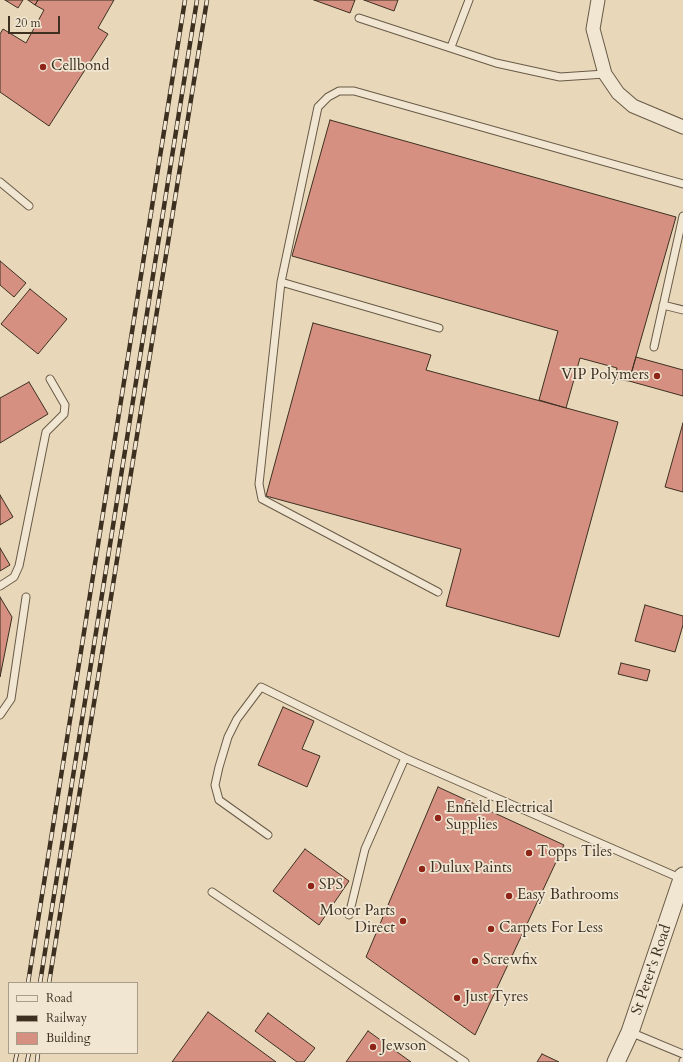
<!DOCTYPE html>
<style>
body{margin:0}
#map{position:relative;width:683px;height:1062px;overflow:hidden;background:#e8d8b9;font-family:Cardo,serif}
canvas{display:block}
.legend{position:absolute;left:8px;top:982px;width:130px;height:72px;box-sizing:border-box;background:#f0e6d2;border:1px solid #a89d8b;margin:0;padding:5px 7px;list-style:none;font-size:12px;color:#3d3021}
.legend li{display:flex;align-items:center;gap:8px;height:20px}
.legend b{width:20px;border:1px solid #a89d8b}
.scale{position:absolute;left:8px;top:16px;width:52px;height:18px;box-sizing:border-box;border:2px solid #3d3021;border-top:0;padding-left:5px;font-size:12px;line-height:14px;white-space:nowrap;color:#3d3021;-webkit-text-stroke:3px #f0e6d2;paint-order:stroke}
</style>
<div id="map">
<canvas width="683" height="1062"></canvas>
<ul class="legend">
<li><b style="height:5px;background:#f0e6d2"></b>Road</li>
<li><b style="height:5px;background:#3d3021"></b>Railway</li>
<li><b style="height:11px;background:#d59081"></b>Building</li>
</ul>
<div class="scale">20 m</div>
</div>
<script>
const ctx = document.querySelector('canvas').getContext('2d');
ctx.lineJoin = 'round';
function fill(path, color) {
  ctx.fillStyle = color;
  ctx.fill(path, 'evenodd');
}
function shape(rows) {
  const path = new Path2D();
  for (const r of rows) {
    path.moveTo(r[0], r[1]);
    for (let i = 2; i < r.length; i += 2) path.lineTo(r[i], r[i + 1]);
  }
  return path;
}
function stroke(path, color, width, dash) {
  ctx.strokeStyle = color;
  ctx.lineWidth = width;
  ctx.lineCap = dash ? 'butt' : 'round';
  ctx.setLineDash(dash || []);
  ctx.stroke(path);
}
function drawText(font, color, halo, rows, align = 'center') {
  ctx.font = font + ' Cardo,serif';
  ctx.lineWidth = 3.5;
  ctx.setLineDash([]);
  ctx.textBaseline = 'middle';
  ctx.strokeStyle = halo;
  ctx.fillStyle = color;
  for (const [text, x, y, turn = 0] of rows) {
    ctx.save();
    ctx.translate(x, y);
    ctx.rotate((+turn || 0) * Math.PI / 180);
    ctx.textAlign = isNaN(turn) ? turn : align;
    if (halo) ctx.strokeText(text, 0, 0);
    ctx.fillText(text, 0, 0);
    ctx.restore();
  }
}
const building = shape([
 [5,0,23,0,18,8,5,0],
 [28,0,38,0,35,5,28,0],
 [38,0,114,0,98,28,108,34,49,126,0,92,0,34,3,29,26,43,44,10,35,5,38,0],
 [314,0,355,0,350,13,314,0],
 [364,0,398,0,394,11,364,0],
 [330,120,676,217,629,381,614,379,617,368,580,358,566,408,539,400,558,331,292,256,330,120],
 [0,261,26,283,14,297,0,285,0,261],
 [30,289,67,319,38,354,1,324,30,289],
 [313,323,431,355,426,370,618,422,559,637,446,606,461,549,266,496,313,323],
 [636,357,683,370,683,396,629,381,636,357],
 [29,382,48,414,0,443,0,398,29,382],
 [683,423,683,492,665,487,683,423],
 [0,495,13,517,0,525,0,495],
 [0,548,10,565,0,571,0,548],
 [0,597,12,617,0,677,0,597],
 [645,605,683,616,683,625,675,652,635,641,645,605],
 [621,663,650,670,647,681,618,674,621,663],
 [283,707,314,721,302,749,320,756,307,787,258,765,283,707],
 [438,787,564,845,475,1035,366,957,438,787],
 [305,849,349,881,319,925,273,891,305,849],
 [208,1012,276,1062,172,1062,208,1012],
 [268,1013,315,1048,304,1062,297,1062,255,1031,268,1013],
 [368,1031,411,1062,346,1062,368,1031],
 [542,1054,559,1062,537,1062,542,1054]
]);
fill(building, '#d59081');
stroke(building, '#3d3021', 1);
const service = shape([
 [359,18,496,63,560,77,605,74],
 [451,47,469,0],
 [0,182,29,206],
 [281,282,259,484,262,499,438,592],
 [663,305,683,310],
 [439,328,281,282,318,107,328,97,339,91,354,91,683,184],
 [654,347,683,216],
 [0,586,14,577,19,566,46,432,64,414,65,405,50,379],
 [0,715,11,699,26,597],
 [268,835,219,800,215,785,219,767,228,737,237,719,261,687,405,758,682,879],
 [212,892,465,1062],
 [349,915,365,849,405,758],
 [630,1032,683,1054],
 [683,1062,683,1061]
]);
const minor = shape([
 [598,0,593,29,605,74,618,93,633,106,683,127]
]);
const tertiary = shape([
 [616,1062,630,1032,683,876]
]);
stroke(service, '#685a47', 9);
stroke(minor, '#685a47', 15);
stroke(tertiary, '#685a47', 19);
stroke(service, '#f0e6d2', 7);
stroke(minor, '#f0e6d2', 13);
stroke(tertiary, '#f0e6d2', 17);
const rail = shape([
 [28,983,185,0],
 [40,983,197,0],
 [49,983,207,0],
 [15,1062,17,1053],
 [27,1062,29,1053],
 [37,1062,38,1053]
]);
stroke(rail, '#3d3021', 4.5);
stroke(rail, '#f0e6d2', 3, [9]);
for (const [x, y, r, color] of [
 [43,67,4,"#8f2418"],
 [657,376,4,"#8f2418"],
 [438,818,4,"#8f2418"],
 [529,853,4,"#8f2418"],
 [422,869,4,"#8f2418"],
 [311,886,4,"#8f2418"],
 [509,896,4,"#8f2418"],
 [403,921,4,"#8f2418"],
 [491,929,4,"#8f2418"],
 [475,961,4,"#8f2418"],
 [457,998,4,"#8f2418"],
 [373,1047,4,"#8f2418"]
]) {
  const dot = new Path2D();
  dot.arc(x, y, r, 0, 2 * Math.PI);
  ctx.fillStyle = color;
  ctx.fill(dot);
  stroke(dot, '#f0e6d2', 1.5);
}
drawText('15px', '#3d3021', '#f0e6d2', [
 ["Cellbond",51,67],
 ["VIP Polymers",649,376,"right"],
 ["Enfield Electrical",446,809],
 ["Supplies",446,826],
 ["Topps Tiles",537,853],
 ["Dulux Paints",430,869],
 ["SPS",319,886],
 ["Easy Bathrooms",517,896],
 ["Motor Parts",395,912,"right"],
 ["Direct",395,929,"right"],
 ["Carpets For Less",499,929],
 ["Screwfix",483,961],
 ["Just Tyres",465,998],
 ["Jewson",381,1047]
], 'left');
drawText('15px', '#3d3021', '#f0e6d2', [
 ["St Peter's Road",652,970,-71]
]);
</script>
